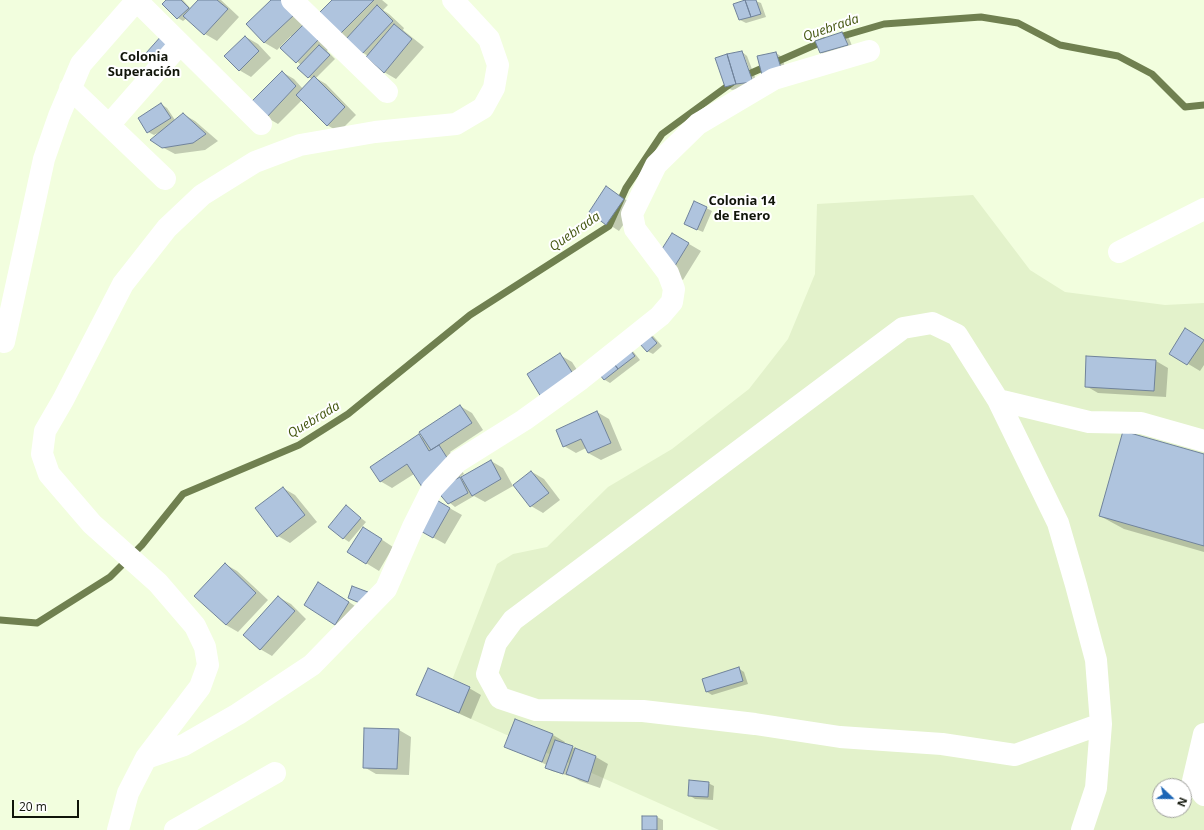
<!DOCTYPE html>
<meta charset="utf-8">
<style>
body{margin:0}
#map{position:relative;width:1204px;height:830px;overflow:hidden;background:#f2fede;font-family:"Open Sans",sans-serif}
canvas{display:block}
.north{position:absolute;left:1152px;top:778px;width:40px;height:40px;box-sizing:border-box;background:#fff;border:1px solid #a0a19d;border-radius:50%;rotate:112deg;font-size:11px;font-weight:700;line-height:16px;text-align:center;color:#11150a}
.north::after{content:'';display:block;margin:auto;width:14px;height:18px;background:#1c65b5;clip-path:polygon(50% 0,100% 100%,50% 72%,0 100%)}
.scale{position:absolute;left:12px;top:800px;width:67px;height:18px;box-sizing:border-box;border:2px solid #11150a;border-top:0;padding-left:5px;font-size:12px;line-height:14px;white-space:nowrap;color:#11150a;-webkit-text-stroke:3px #fff;paint-order:stroke}
</style>
<div id="map">
<canvas width="1204" height="830"></canvas>
<div class="north">N</div>
<div class="scale">20 m</div>
</div>
<script>
const ctx = document.querySelector('canvas').getContext('2d');
ctx.lineJoin = 'round';
function fill(path, color) {
  ctx.fillStyle = color;
  ctx.fill(path, 'evenodd');
}
function shape(rows) {
  const path = new Path2D();
  for (const r of rows) {
    path.moveTo(r[0], r[1]);
    for (let i = 2; i < r.length; i += 2) path.lineTo(r[i], r[i + 1]);
  }
  return path;
}
function stroke(path, color, width, dash) {
  ctx.strokeStyle = color;
  ctx.lineWidth = width;
  ctx.lineCap = dash ? 'butt' : 'round';
  ctx.setLineDash(dash || []);
  ctx.stroke(path);
}
function drawText(font, color, halo, rows, align = 'center') {
  ctx.font = font + ' "Open Sans",sans-serif';
  ctx.lineWidth = 4;
  ctx.setLineDash([]);
  ctx.textBaseline = 'middle';
  ctx.strokeStyle = halo;
  ctx.fillStyle = color;
  for (const [text, x, y, turn = 0] of rows) {
    ctx.save();
    ctx.translate(x, y);
    ctx.rotate((+turn || 0) * Math.PI / 180);
    ctx.textAlign = isNaN(turn) ? turn : align;
    if (halo) ctx.strokeText(text, 0, 0);
    ctx.fillText(text, 0, 0);
    ctx.restore();
  }
}
fill(shape([
 [973,195,1030,270,1065,292,1165,305,1204,303,1204,830,719,830,442,706,497,564,513,554,547,547,608,487,672,449,749,389,788,339,815,274,817,204],
 [1160,786,1184,786,1184,810,1160,810]
]), '#e3f2cb');
fill(shape([
 [167,0,183,0,191,9,199,0,221,0,239,17,217,41,205,34,187,18,183,21,178,18],
 [272,0,283,0,331,46,327,51,335,59,316,78,326,84,356,115,339,132,327,125,302,100,278,124,266,117,282,72,294,79,303,89,312,79,308,77,301,65,282,48,292,38,291,36,277,50,265,43,247,24],
 [333,0,382,0,388,5,383,10,389,14,404,28,403,30,424,47,396,79,384,72,368,56,338,36],
 [753,0,761,3,766,17,746,23,740,20],
 [842,33,848,36,853,48,827,56,821,53],
 [246,37,258,44,271,58,251,77,239,70],
 [742,52,747,56,758,85,755,85,744,55,742,55,753,86,732,90,726,87],
 [776,53,782,57,787,74,769,78],
 [161,104,167,108,175,120,183,114,195,121,218,141,205,150,175,154,162,147,158,133,154,135,148,132],
 [607,188,636,206,619,231,590,212],
 [695,202,712,211,703,232,691,227],
 [672,234,701,251,683,280,671,273],
 [648,330,662,346,653,354,647,351],
 [1198,336,1204,340,1204,365,1200,371,1170,353],
 [628,345,640,360,610,383,605,380,593,365],
 [560,355,572,362,586,384,554,404],
 [1156,361,1168,368,1166,397,1098,393,1086,386],
 [460,406,472,413,483,430,450,452,464,474,458,478,465,482,491,461,503,468,513,486,485,502,474,496,455,507,414,474,392,488,380,481,419,436,425,439],
 [597,412,609,419,622,450,601,460,588,453,586,448,576,453,564,446],
 [1204,455,1204,552,1124,529,1100,516],
 [532,472,544,479,560,500,543,513,531,506,515,485,513,486],
 [283,488,295,495,317,522,290,543,278,536],
 [435,500,462,515,445,544,418,529],
 [347,507,366,522,349,542,343,538],
 [375,535,393,547,379,571,348,552],
 [225,564,237,571,268,600,238,632,226,625],
 [331,590,361,610,348,631,335,624],
 [278,597,291,604,306,619,272,656,260,649],
 [738,668,744,672,748,684,712,695,707,692],
 [469,688,481,695,471,719,418,695],
 [516,720,553,735,565,742,564,744,596,757,608,764,600,788,580,781,570,775,569,776,552,771,546,767,547,765,506,746],
 [399,730,411,737,409,775,376,774,364,767],
 [708,783,714,786,713,800,695,799,689,795],
 [657,817,663,820,663,830,643,830]
]), '#0003');
stroke(shape([
 [836,38,884,24,981,17,1018,23,1060,45,1118,56,1152,74,1185,107,1204,105],
 [742,77,824,41],
 [0,620,37,623,110,577,142,545,183,494,299,445,348,414,470,315,609,226,626,188,662,134,733,82]
]), '#708050', 7);
const building = shape([
 [166,0,181,0,189,8,177,19,162,4,166,0],
 [198,0,217,0,228,9,204,35,183,16,198,0],
 [271,0,281,0,295,14,264,43,246,24,271,0],
 [332,0,374,0,337,37,316,16,332,0],
 [745,0,756,0,761,14,751,17,745,0],
 [745,0,751,17,739,20,733,4,745,0],
 [377,5,393,21,362,54,346,39,377,5],
 [304,24,319,39,296,63,280,48,304,24],
 [394,24,412,39,384,73,366,57,394,24],
 [842,32,848,45,820,53,815,41,842,32],
 [163,34,175,44,158,63,146,53,163,34],
 [245,36,259,51,239,71,224,56,245,36],
 [319,45,330,55,308,78,297,68,319,45],
 [742,51,753,82,736,84,727,54,742,51],
 [776,52,782,71,762,75,757,56,776,52],
 [727,54,736,84,725,87,715,58,727,54],
 [282,71,296,86,266,118,250,103,282,71],
 [314,76,345,107,327,126,296,95,314,76],
 [161,103,171,118,147,133,138,118,161,103],
 [183,113,206,134,193,143,162,148,150,140,183,113],
 [606,186,624,199,606,225,589,212,606,186],
 [694,201,707,207,697,230,684,224,694,201],
 [672,233,689,243,670,274,653,263,672,233],
 [642,326,657,343,647,352,632,335,642,326],
 [1185,328,1204,340,1187,365,1169,354,1185,328],
 [622,340,635,356,618,369,606,353,622,340],
 [560,353,575,377,541,397,527,374,560,353],
 [606,353,618,369,604,380,592,365,606,353],
 [1086,356,1156,360,1154,391,1085,387,1086,356],
 [460,405,472,423,431,450,419,432,460,405],
 [597,411,611,443,588,453,581,439,563,447,556,430,597,411],
 [1123,431,1204,454,1204,546,1099,516,1123,431],
 [419,434,429,451,439,445,453,467,422,487,407,464,380,482,370,467,419,434],
 [491,460,501,479,472,496,461,477,491,460],
 [531,471,549,493,530,507,513,485,531,471],
 [460,477,468,493,448,504,436,490,460,477],
 [283,487,305,515,277,537,255,508,283,487],
 [435,499,450,508,433,538,417,529,435,499],
 [346,505,361,518,343,539,328,527,346,505],
 [363,527,382,539,366,564,347,552,363,527],
 [225,563,256,593,226,625,194,596,225,563],
 [318,582,349,602,335,625,304,605,318,582],
 [352,586,368,592,362,604,348,598,352,586],
 [278,596,295,611,260,650,243,635,278,596],
 [739,667,743,681,706,692,702,679,739,667],
 [428,668,470,687,459,713,416,695,428,668],
 [515,719,553,734,542,762,504,747,515,719],
 [364,728,399,729,397,769,363,768,364,728],
 [555,740,573,746,563,774,545,768,555,740],
 [575,748,596,756,588,782,566,774,575,748],
 [689,780,709,782,708,797,688,796,689,780],
 [642,816,657,816,657,830,642,830,642,816]
]);
fill(building, '#afc4de');
stroke(building, '#70839b', 1);
stroke(shape([
 [136,0,261,124],
 [292,0,387,92],
 [70,88,165,179],
 [109,125,180,44],
 [1119,252,1204,209],
 [4,342,44,159,59,116,81,64,137,0],
 [998,400,1089,422,1141,423,1204,441],
 [1204,734,1193,781,1204,795],
 [146,758,184,745,238,714,312,665,386,589,413,527,432,489,457,462,524,420,581,379,660,316,672,302,674,289,668,273,635,229,632,214,656,165,698,124,774,79,869,51],
 [118,830,128,793,146,758,200,687,208,665,205,647,195,626,158,583,92,524,49,474,42,454,45,431,63,400,123,284,167,228,202,195,255,162,300,145,375,132,456,124,483,108,494,88,498,65,489,39,453,0],
 [175,830,275,773],
 [1082,830,1096,788,1101,724,1096,660,1076,585,1058,523,998,400,957,335,932,323,903,328,513,620,496,643,487,674,500,698,536,710,643,711,755,724,840,737,942,744,1015,755,1101,724]
]), '#fff', 22);
drawText('italic 13px', '#43560e', '#fff', [
 ["Quebrada",831,28,-19],
 ["Quebrada",575,232,-35],
 ["Quebrada",314,420,-31]
]);
drawText('bold 13px', '#11150a', '#fff', [
 ["Colonia",144,57],
 ["Superación",144,72],
 ["Colonia 14",742,201],
 ["de Enero",742,216]
]);
</script>
